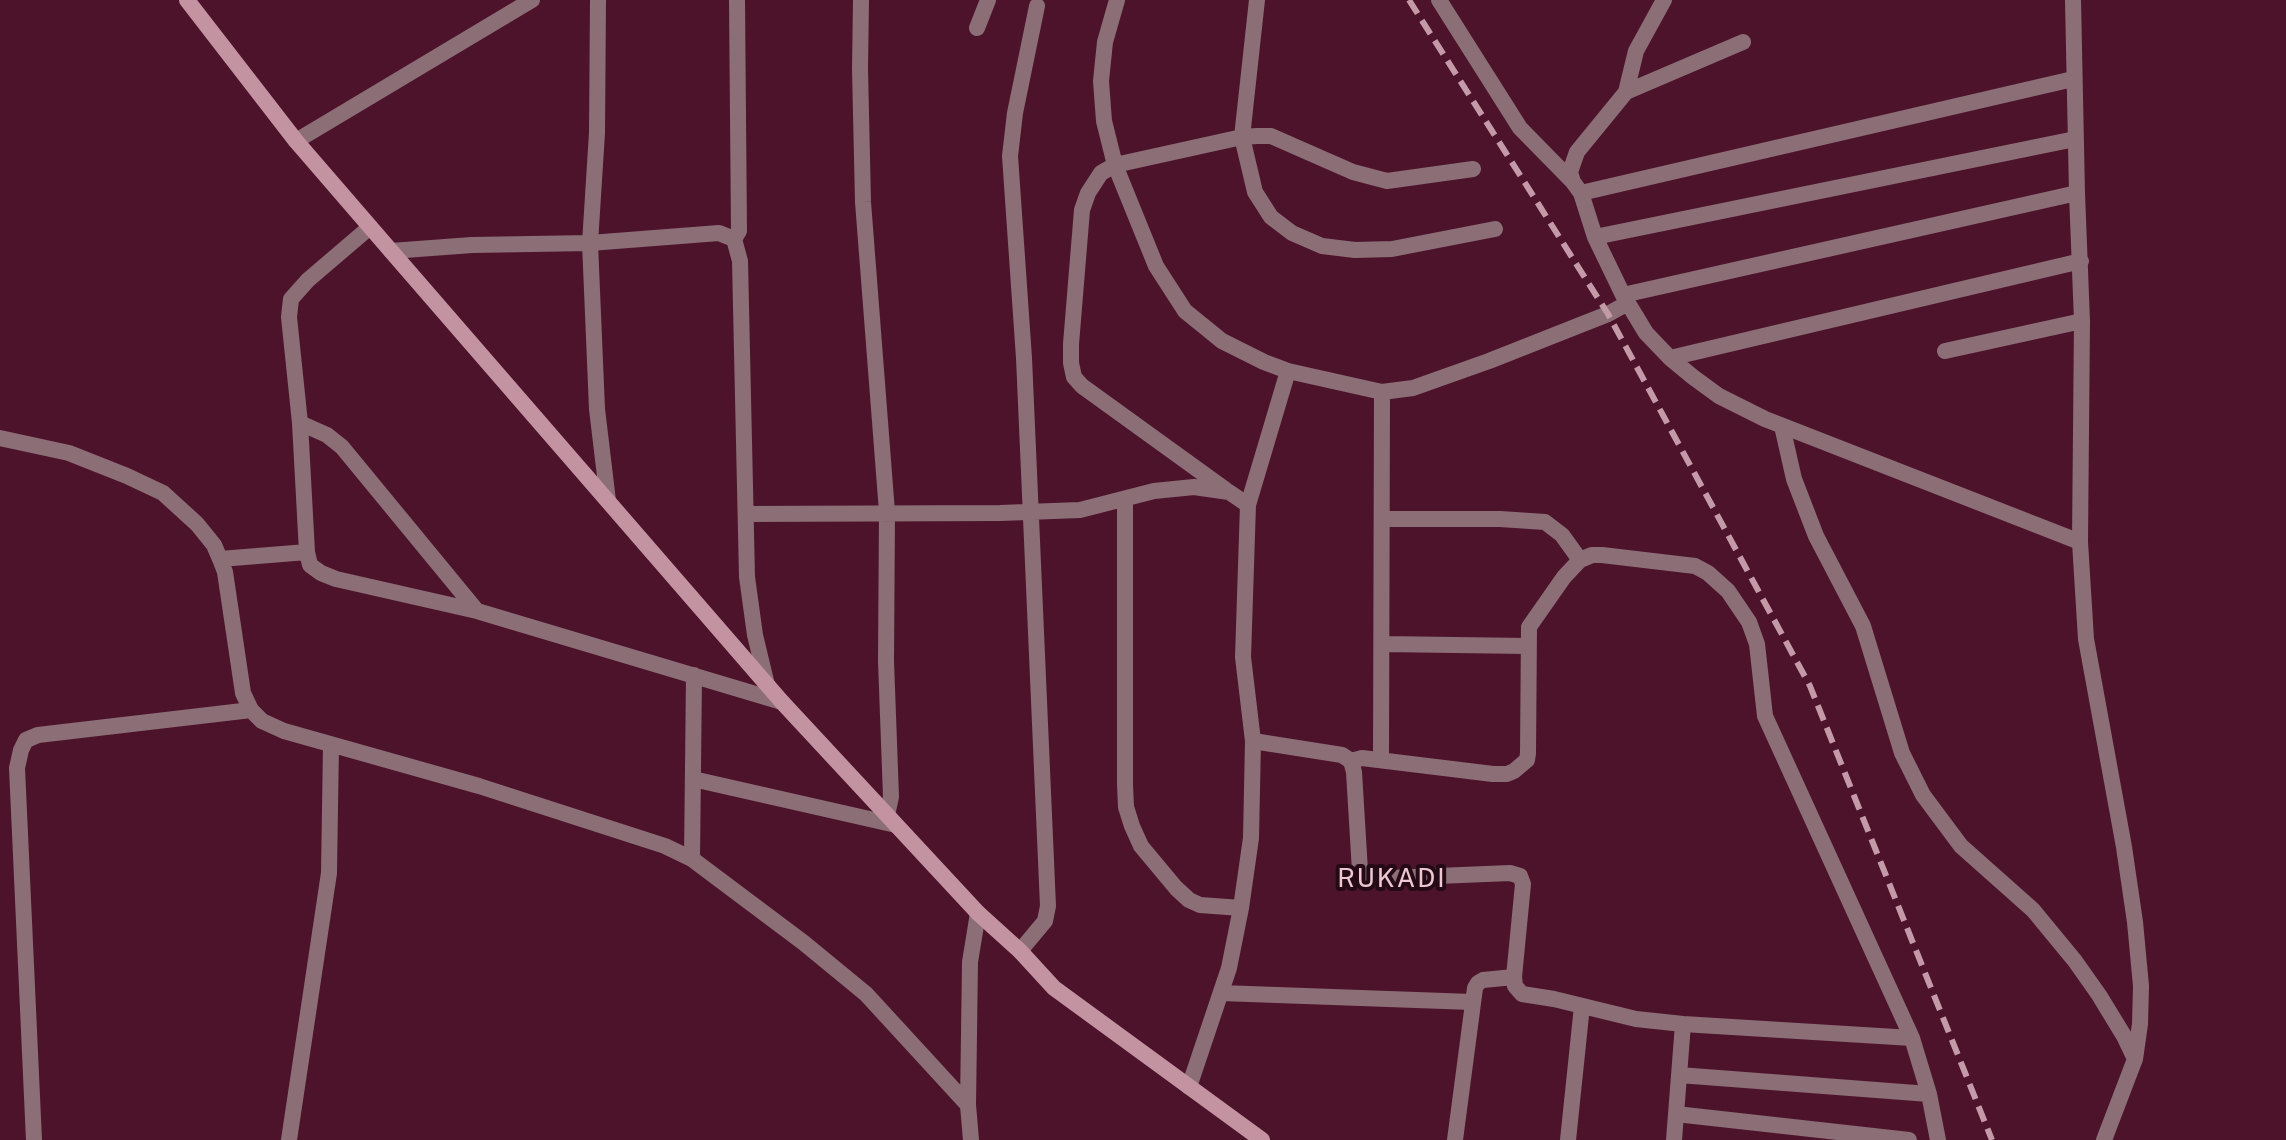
<!DOCTYPE html>
<style>
body{margin:0}
canvas{display:block;background:#4d132b}
</style>
<canvas width="2286" height="1140"></canvas>
<script>
const ctx = document.querySelector('canvas').getContext('2d');
ctx.lineJoin = 'round';
function shape(rows) {
  const path = new Path2D();
  for (const r of rows) {
    path.moveTo(r[0], r[1]);
    for (let i = 2; i < r.length; i += 2) path.lineTo(r[i], r[i + 1]);
  }
  return path;
}
function stroke(path, color, width, dash) {
  ctx.strokeStyle = color;
  ctx.lineWidth = width;
  ctx.lineCap = dash ? 'butt' : 'round';
  ctx.setLineDash(dash || []);
  ctx.stroke(path);
}
function drawText(font, color, halo, rows, align = 'center') {
  ctx.font = font + ' "Public Sans",sans-serif';
  ctx.lineWidth = 8;
  ctx.setLineDash([]);
  ctx.textBaseline = 'middle';
  ctx.strokeStyle = halo;
  ctx.fillStyle = color;
  for (const [text, x, y, turn = 0] of rows) {
    ctx.save();
    ctx.translate(x, y);
    ctx.rotate((+turn || 0) * Math.PI / 180);
    ctx.textAlign = isNaN(turn) ? turn : align;
    if (halo) ctx.strokeText(text, 0, 0);
    ctx.fillText(text, 0, 0);
    ctx.restore();
  }
}
stroke(shape([
 [598,0,597,133,590,243,597,409,608,501],
 [737,0,739,231,734,239,740,261,747,577,755,635,767,685],
 [861,0,860,69,863,202,887,512,886,661,891,797,887,815],
 [1117,0,1105,42,1101,81,1104,121,1115,165,1156,266,1185,311,1222,341,1264,362,1288,371,1382,392,1413,388,1489,361,1608,314,1628,303],
 [1257,0,1242,137,1255,192,1271,217,1292,233,1322,246,1355,250,1392,249,1495,229],
 [1439,0,1520,128,1573,182],
 [1664,0,1636,51,1626,92,1577,152,1570,172,1573,182,1581,193,1595,237,1623,295,1646,333,1670,358,1693,377,1719,396,1765,419,2080,542],
 [2073,0,2077,193,2082,321,2080,542,2086,639,2124,847,2135,922,2141,986,2140,1024,2135,1059,2104,1140],
 [977,28,988,0],
 [1626,92,1743,42],
 [296,141,532,0],
 [1581,193,2073,79],
 [370,227,308,280,291,299,289,317,300,423,307,552,310,565,321,573,336,579,477,611,782,702],
 [1595,237,2075,139],
 [391,251,472,245,590,243,719,233,734,239],
 [1623,295,2077,193],
 [1945,351,2082,321],
 [1670,358,2081,261],
 [300,423,327,435,342,447,477,611],
 [1782,426,1794,479,1816,536,1863,626,1902,753,1923,795,1961,846,2033,910,2075,961,2099,995,2124,1036,2135,1059],
 [0,438,69,453,127,476,163,493,197,524,214,545,220,559,225,572,243,693,251,710,262,721,284,731,479,786,665,846,692,859,804,943,866,994,968,1105],
 [1226,490,1082,386,1074,377,1071,363,1071,344,1082,210,1088,193,1101,173,1115,165,1242,137,1257,136,1271,136,1353,172,1387,181,1473,169],
 [1125,499,1125,785,1126,807,1132,826,1141,846,1176,888,1189,900,1200,905,1241,908],
 [1248,505,1288,371],
 [746,514,1000,513,1080,510,1154,491,1194,487,1229,492,1248,505,1243,657,1253,741,1251,838,1241,908,1229,968,1189,1087],
 [1382,519,1500,519,1545,522,1562,535,1580,560],
 [220,559,307,552],
 [1382,644,1527,646],
 [1253,741,1342,755,1351,761,1354,772,1360,871,1365,879,1510,873,1520,876,1523,884,1514,977,1515,986,1522,994,1554,999,1636,1019,1683,1024,1912,1038],
 [1381,760,1382,392],
 [1351,761,1362,758,1493,774,1507,774,1514,771,1527,760,1528,753,1529,627,1564,577,1580,560,1592,555,1602,555,1695,566,1708,573,1728,591,1749,622,1757,644,1765,716,1912,1038,1929,1094,1938,1140],
 [693,779,896,825],
 [692,859,694,675],
 [1020,951,1045,921,1048,906,1024,358,1010,156,1015,113,1037,6],
 [1221,993,1472,1002],
 [1679,1075,1929,1094],
 [1676,1114,1909,1140],
 [34,1140,17,768,21,750,26,740,38,735,251,710],
 [289,1140,329,873,331,744],
 [971,1140,968,1105,970,962,978,913],
 [1455,1140,1475,988,1478,983,1483,980,1514,977],
 [1568,1140,1582,1006],
 [1674,1140,1683,1024]
]), '#8c6e77', 16);
stroke(shape([
 [187,0,296,141,391,251,782,702,978,913,1020,951,1054,988,1262,1140]
]), '#c393a1', 16);
stroke(shape([
 [1409,0,1608,314,1810,686,1992,1140]
]), '#c59aa8', 6, [16, 8]);
ctx.letterSpacing = '2px';
drawText('26px', '#edc7d2', '#240a14', [
 ["RUKADI",1392,879]
]);
ctx.letterSpacing = '0px';
</script>
